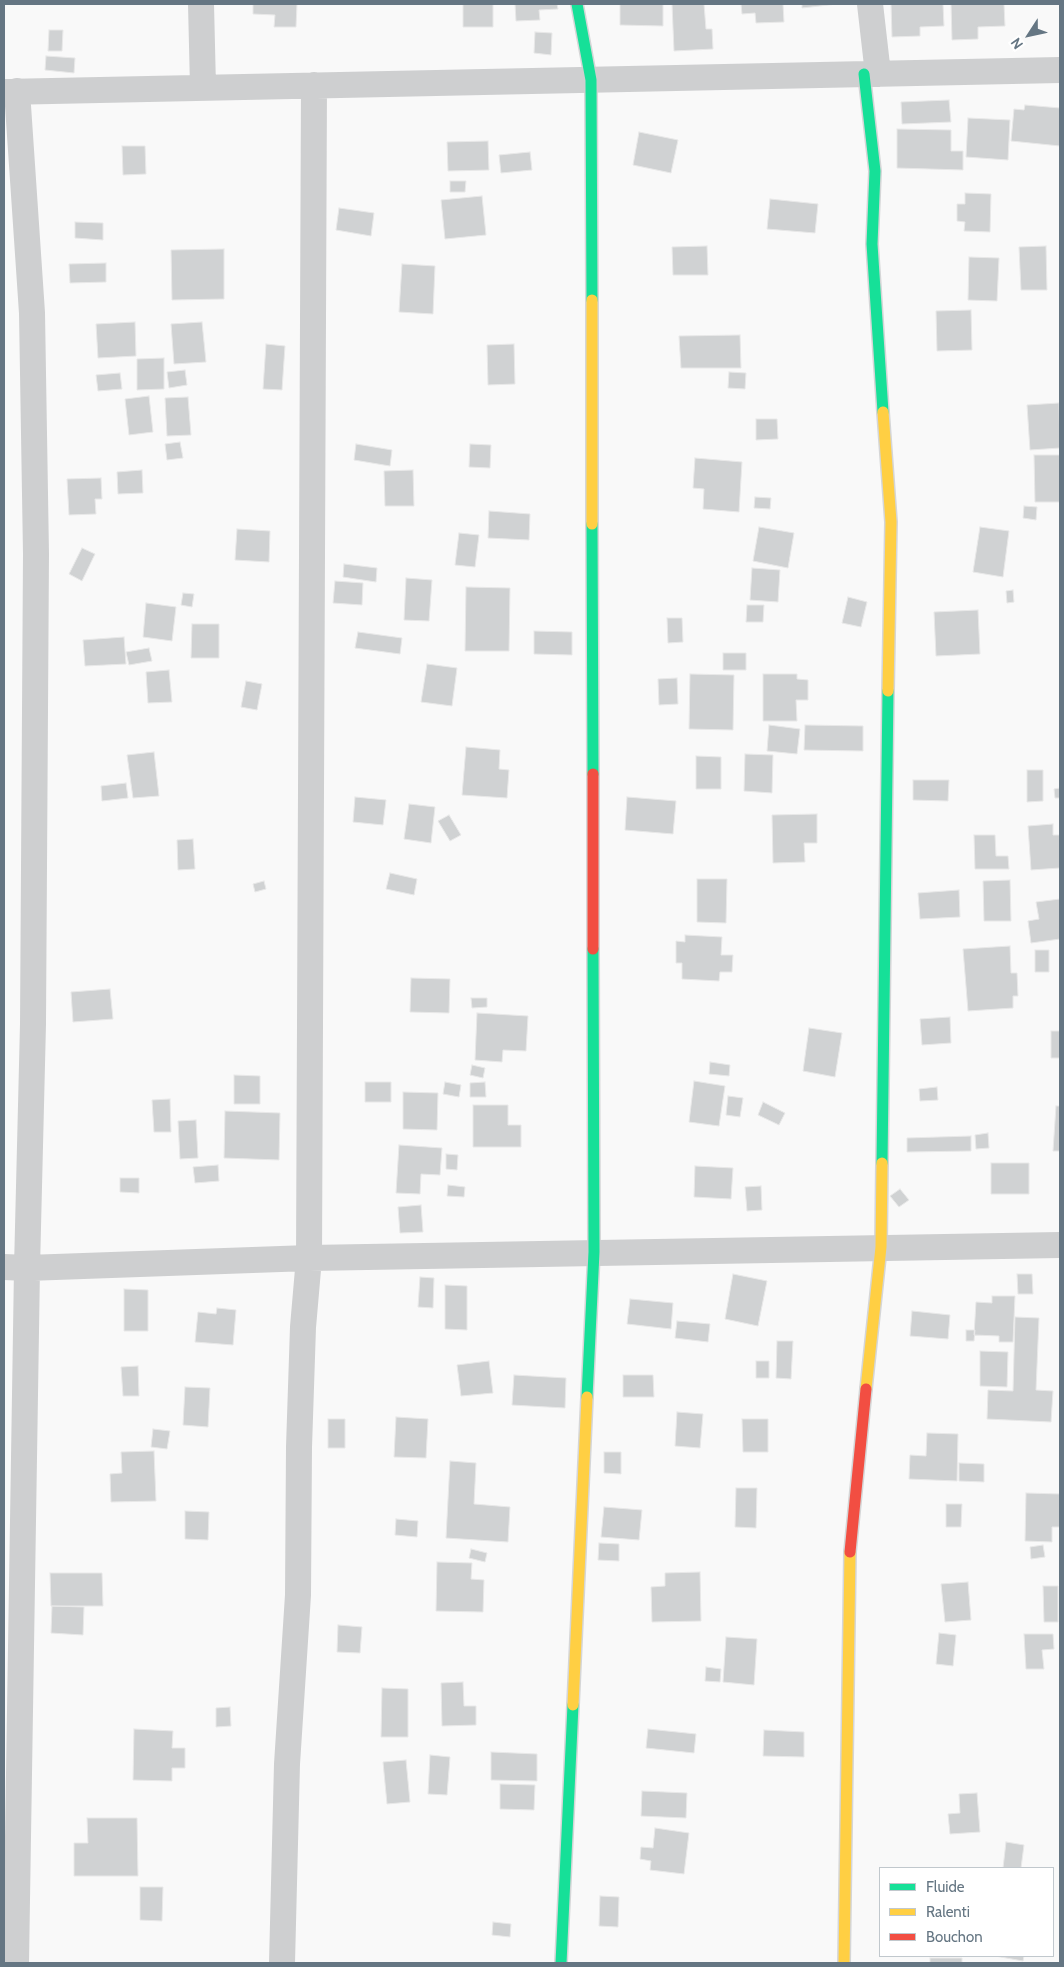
<!DOCTYPE html>
<style>
body{margin:0}
#map{position:relative;width:1064px;height:1967px;overflow:hidden;background:#f9f9f9;font-family:Cabin,sans-serif}
canvas{display:block}
.frame{position:absolute;inset:0;border:5px solid #657683;pointer-events:none}
.legend{position:absolute;left:879px;top:1867px;width:175px;height:90px;box-sizing:border-box;background:#fff;border:1px solid #c1c8cd;margin:0;padding:6px 9px;list-style:none;font-size:15px;color:#657683}
.legend li{display:flex;align-items:center;gap:10px;height:25px}
.legend b{width:25px;border:1px solid #c1c8cd}
.north{position:absolute;left:1004px;top:10px;width:50px;height:50px;-webkit-text-stroke:4px #fff;paint-order:stroke;rotate:235deg;font-size:14px;font-weight:700;line-height:20px;text-align:center;color:#657683}
.north::after{content:'';display:block;margin:auto;width:18px;height:22px;background:#657683;clip-path:polygon(50% 0,100% 100%,50% 72%,0 100%)}
</style>
<div id="map">
<canvas width="1064" height="1967"></canvas>
<div class="frame"></div>
<ul class="legend">
<li><b style="height:6px;background:#16e098"></b>Fluide</li>
<li><b style="height:6px;background:#ffcf43"></b>Ralenti</li>
<li><b style="height:6px;background:#f24e42"></b>Bouchon</li>
</ul>
<div class="north">N</div>
</div>
<script>
const ctx = document.querySelector('canvas').getContext('2d');
ctx.lineJoin = 'round';
function fill(path, color) {
  ctx.fillStyle = color;
  ctx.fill(path, 'evenodd');
}
function shape(rows) {
  const path = new Path2D();
  for (const r of rows) {
    path.moveTo(r[0], r[1]);
    for (let i = 2; i < r.length; i += 2) path.lineTo(r[i], r[i + 1]);
  }
  return path;
}
function stroke(path, color, width, dash) {
  ctx.strokeStyle = color;
  ctx.lineWidth = width;
  ctx.lineCap = dash ? 'butt' : 'round';
  ctx.setLineDash(dash || []);
  ctx.stroke(path);
}
const building = shape([
 [253,4,297,4,296,27,274,27,275,15,253,14,253,4],
 [463,4,493,4,493,27,463,27,463,4],
 [515,4,557,4,558,9,539,10,540,20,516,21,515,4],
 [620,4,663,4,663,26,620,25,620,4],
 [672,4,704,4,706,29,712,29,713,49,674,51,672,4],
 [741,4,783,4,784,22,756,23,755,13,742,14,741,4],
 [802,4,837,4,802,8,802,4],
 [891,4,943,4,944,26,920,27,920,36,892,37,891,4],
 [951,4,1004,4,1005,26,978,27,978,39,952,40,951,4],
 [49,30,63,30,62,51,48,51,49,30],
 [535,32,552,33,551,55,534,53,535,32],
 [46,56,75,58,74,73,45,70,46,56],
 [949,100,951,122,902,124,901,102,949,100],
 [1025,105,1060,108,1060,146,1011,141,1014,109,1024,110,1025,105],
 [968,118,1010,120,1008,160,966,157,968,118],
 [897,129,951,130,951,151,963,151,963,170,897,168,897,129],
 [639,132,678,140,671,173,633,165,639,132],
 [488,141,489,170,448,171,447,142,488,141],
 [122,146,145,146,146,174,123,175,122,146],
 [530,152,532,170,501,173,499,155,530,152],
 [450,181,466,181,465,192,450,192,450,181],
 [965,193,991,194,990,232,964,231,965,222,957,221,957,204,965,204,965,193],
 [482,196,486,235,445,239,441,200,482,196],
 [770,199,818,204,815,233,767,229,770,199],
 [339,208,374,213,371,236,336,230,339,208],
 [75,222,103,223,103,240,75,238,75,222],
 [707,246,708,275,673,275,672,247,707,246],
 [1046,246,1047,290,1021,290,1019,247,1046,246],
 [224,249,224,299,172,300,171,250,224,249],
 [969,257,999,258,997,301,968,300,969,257],
 [106,263,106,282,70,283,69,264,106,263],
 [402,264,435,266,433,314,399,312,402,264],
 [971,310,972,350,937,351,936,311,971,310],
 [135,322,136,356,98,358,96,324,135,322],
 [202,322,206,362,174,364,171,324,202,322],
 [740,335,741,368,681,368,679,336,740,335],
 [266,344,285,346,282,390,263,389,266,344],
 [514,344,515,384,488,385,487,345,514,344],
 [164,358,164,389,137,390,137,359,164,358],
 [185,370,187,385,169,388,167,372,185,370],
 [729,372,746,373,745,389,728,388,729,372],
 [120,373,122,389,98,391,96,375,120,373],
 [149,396,153,432,129,435,125,399,149,396],
 [188,397,191,435,167,436,165,398,188,397],
 [1059,403,1060,448,1030,450,1027,405,1059,403],
 [756,419,777,419,778,439,756,440,756,419],
 [180,442,183,458,167,460,165,444,180,442],
 [356,444,392,450,390,466,354,460,356,444],
 [470,444,491,445,490,468,469,467,470,444],
 [1034,455,1060,455,1060,502,1035,502,1034,455],
 [695,458,742,462,739,512,703,509,704,489,693,488,695,458],
 [142,470,143,493,118,494,117,472,142,470],
 [413,470,414,506,385,506,384,471,413,470],
 [101,478,102,499,95,499,96,514,69,515,67,479,101,478],
 [755,497,771,498,770,509,754,508,755,497],
 [1024,506,1037,507,1036,520,1023,518,1024,506],
 [489,511,530,514,529,540,488,538,489,511],
 [759,527,794,533,788,568,753,561,759,527],
 [980,527,1009,531,1003,577,973,572,980,527],
 [237,529,270,531,269,562,235,560,237,529],
 [459,533,479,535,475,567,455,565,459,533],
 [82,548,95,554,82,581,69,574,82,548],
 [344,564,377,568,376,582,343,577,344,564],
 [752,568,780,570,778,602,750,600,752,568],
 [406,578,432,580,429,621,404,620,406,578],
 [335,581,363,583,362,605,333,603,335,581],
 [466,587,510,588,509,651,465,651,466,587],
 [1013,590,1014,602,1007,603,1006,591,1013,590],
 [183,593,194,594,192,607,181,605,183,593],
 [848,597,867,602,861,627,842,623,848,597],
 [146,603,176,607,172,641,143,637,146,603],
 [747,605,764,605,763,622,746,622,747,605],
 [978,610,980,654,936,656,934,612,978,610],
 [667,618,682,618,683,642,668,643,667,618],
 [192,624,219,624,219,658,191,658,192,624],
 [534,631,572,632,572,655,534,654,534,631],
 [358,632,402,638,400,654,355,648,358,632],
 [124,637,126,664,85,666,83,640,124,637],
 [149,648,152,661,129,665,126,652,149,648],
 [723,653,746,653,746,670,723,670,723,653],
 [427,664,457,668,452,706,421,702,427,664],
 [169,670,172,702,148,703,146,672,169,670],
 [690,674,734,675,733,730,689,729,690,674],
 [763,674,797,674,797,679,808,680,808,700,796,700,797,721,763,721,763,674],
 [677,678,678,704,659,705,658,679,677,678],
 [246,681,262,684,257,710,241,707,246,681],
 [769,725,800,729,797,754,767,751,769,725],
 [805,725,863,726,863,751,804,750,805,725],
 [466,747,500,750,499,769,509,770,507,798,462,795,466,747],
 [154,752,159,796,133,798,127,755,154,752],
 [745,754,773,755,772,793,744,791,745,754],
 [696,756,721,757,721,789,696,789,696,756],
 [1027,770,1043,770,1043,801,1027,802,1027,770],
 [913,780,949,780,948,801,913,800,913,780],
 [126,783,128,798,102,801,101,786,126,783],
 [1060,788,1060,798,1055,798,1054,789,1060,788],
 [355,797,386,800,383,825,353,822,355,797],
 [627,797,676,801,673,834,625,830,627,797],
 [409,804,435,807,431,843,404,839,409,804],
 [817,814,817,843,804,843,805,862,773,863,772,815,817,814],
 [449,815,461,835,450,841,438,821,449,815],
 [1053,824,1053,835,1060,835,1060,868,1031,870,1028,826,1053,824],
 [974,835,995,835,996,856,1008,856,1009,869,975,869,974,835],
 [193,839,195,869,178,870,177,840,193,839],
 [390,873,417,879,414,895,386,889,390,873],
 [697,879,727,879,726,923,697,922,697,879],
 [1010,880,1011,921,984,921,983,881,1010,880],
 [264,881,266,889,255,892,253,884,264,881],
 [959,890,960,917,920,919,918,893,959,890],
 [1060,899,1060,939,1031,943,1028,921,1039,919,1036,902,1060,899],
 [685,935,722,937,721,955,733,955,732,972,720,972,719,981,682,979,682,963,676,963,676,941,685,942,685,935],
 [1010,946,1011,973,1017,973,1018,996,1013,996,1013,1008,968,1011,963,949,1010,946],
 [1035,950,1049,950,1049,972,1035,972,1035,950],
 [411,978,450,979,449,1013,410,1012,411,978],
 [110,989,113,1019,73,1022,71,992,110,989],
 [471,998,487,998,487,1007,472,1008,471,998],
 [477,1013,528,1016,526,1051,503,1050,502,1062,475,1060,477,1013],
 [950,1017,951,1043,922,1045,920,1019,950,1017],
 [809,1028,842,1033,835,1077,803,1071,809,1028],
 [1051,1031,1060,1031,1060,1058,1051,1058,1051,1031],
 [710,1062,730,1065,729,1076,709,1074,710,1062],
 [472,1065,485,1068,483,1078,470,1075,472,1065],
 [234,1075,260,1076,260,1104,234,1104,234,1075],
 [694,1081,725,1086,719,1126,689,1122,694,1081],
 [365,1082,391,1082,391,1102,365,1102,365,1082],
 [445,1082,461,1085,459,1097,443,1094,445,1082],
 [485,1082,486,1097,470,1097,470,1083,485,1082],
 [937,1087,938,1100,920,1101,919,1089,937,1087],
 [403,1092,438,1093,437,1130,403,1129,403,1092],
 [728,1096,743,1098,740,1117,726,1115,728,1096],
 [170,1099,171,1132,154,1132,152,1100,170,1099],
 [763,1102,785,1113,779,1125,758,1115,763,1102],
 [473,1105,508,1105,508,1125,521,1125,521,1147,473,1147,473,1105],
 [1056,1106,1060,1106,1060,1151,1053,1151,1056,1106],
 [225,1111,280,1113,279,1160,224,1158,225,1111],
 [196,1120,198,1158,180,1159,178,1121,196,1120],
 [988,1133,989,1148,976,1149,975,1135,988,1133],
 [971,1136,971,1151,907,1152,907,1138,971,1136],
 [399,1145,442,1148,440,1175,421,1174,420,1194,396,1193,399,1145],
 [446,1154,458,1155,457,1170,446,1169,446,1154],
 [991,1163,1029,1163,1029,1194,991,1194,991,1163],
 [218,1165,219,1181,195,1183,193,1167,218,1165],
 [695,1166,733,1168,731,1199,694,1197,695,1166],
 [120,1178,139,1178,139,1193,120,1192,120,1178],
 [448,1185,465,1187,464,1197,447,1196,448,1185],
 [761,1186,762,1210,747,1211,745,1187,761,1186],
 [900,1189,909,1200,899,1207,890,1196,900,1189],
 [421,1205,423,1232,400,1233,398,1207,421,1205],
 [733,1274,767,1281,758,1326,725,1319,733,1274],
 [1017,1274,1032,1274,1033,1294,1018,1294,1017,1274],
 [420,1277,434,1278,433,1308,418,1307,420,1277],
 [445,1285,467,1286,467,1330,445,1329,445,1285],
 [124,1289,148,1290,148,1331,124,1331,124,1289],
 [992,1296,1015,1296,1013,1342,999,1342,999,1336,974,1335,976,1302,992,1303,992,1296],
 [630,1299,673,1303,671,1329,627,1324,630,1299],
 [217,1308,236,1310,233,1345,195,1342,198,1312,216,1314,217,1308],
 [912,1311,950,1315,948,1339,910,1336,912,1311],
 [1015,1317,1039,1318,1036,1390,1053,1391,1051,1422,987,1419,988,1390,1013,1391,1015,1317],
 [677,1321,710,1324,708,1342,675,1338,677,1321],
 [966,1330,975,1330,974,1341,966,1341,966,1330],
 [777,1341,793,1341,791,1379,776,1378,777,1341],
 [980,1351,1008,1352,1007,1387,980,1386,980,1351],
 [489,1361,493,1393,461,1396,457,1365,489,1361],
 [756,1361,769,1361,769,1378,756,1378,756,1361],
 [138,1366,139,1396,123,1396,121,1367,138,1366],
 [514,1375,566,1378,565,1408,512,1405,514,1375],
 [623,1375,653,1375,654,1397,623,1397,623,1375],
 [185,1387,210,1388,208,1427,183,1425,185,1387],
 [677,1412,703,1414,700,1448,675,1446,677,1412],
 [396,1417,428,1419,426,1458,394,1457,396,1417],
 [328,1419,345,1419,345,1448,328,1448,328,1419],
 [742,1419,768,1419,768,1452,743,1452,742,1419],
 [153,1429,170,1431,167,1449,151,1447,153,1429],
 [927,1433,958,1434,957,1481,909,1479,910,1455,926,1456,927,1433],
 [154,1451,156,1501,111,1502,110,1474,122,1473,121,1452,154,1451],
 [604,1452,621,1452,621,1474,604,1473,604,1452],
 [450,1461,476,1463,474,1504,510,1507,508,1542,446,1538,450,1461],
 [959,1463,984,1464,984,1482,959,1481,959,1463],
 [736,1488,757,1488,756,1528,735,1527,736,1488],
 [1026,1493,1060,1494,1060,1527,1052,1527,1052,1542,1025,1541,1026,1493],
 [946,1504,962,1504,961,1527,946,1527,946,1504],
 [604,1507,642,1510,639,1540,601,1537,604,1507],
 [185,1511,209,1512,208,1540,185,1539,185,1511],
 [396,1519,418,1521,417,1537,395,1535,396,1519],
 [599,1543,619,1544,619,1561,598,1560,599,1543],
 [1043,1545,1045,1557,1031,1559,1030,1547,1043,1545],
 [471,1549,487,1553,485,1562,469,1558,471,1549],
 [437,1562,472,1563,471,1579,484,1580,483,1612,436,1611,437,1562],
 [700,1572,701,1621,652,1622,651,1587,665,1586,665,1573,700,1572],
 [50,1573,102,1573,103,1606,51,1606,50,1573],
 [968,1582,971,1620,945,1622,941,1584,968,1582],
 [1043,1586,1058,1586,1058,1622,1044,1622,1043,1586],
 [52,1606,84,1607,83,1635,51,1633,52,1606],
 [338,1625,362,1627,360,1653,337,1652,338,1625],
 [939,1633,956,1635,953,1666,936,1664,939,1633],
 [1024,1634,1053,1634,1054,1649,1042,1650,1044,1669,1026,1669,1024,1634],
 [726,1637,757,1639,754,1685,723,1682,726,1637],
 [706,1667,721,1669,720,1682,705,1681,706,1667],
 [463,1682,464,1706,476,1706,476,1725,442,1726,441,1683,463,1682],
 [382,1688,408,1689,408,1737,381,1737,382,1688],
 [230,1707,231,1726,216,1727,216,1708,230,1707],
 [134,1729,173,1731,172,1748,185,1748,185,1768,172,1768,172,1781,133,1780,134,1729],
 [648,1729,696,1734,694,1753,646,1748,648,1729],
 [764,1730,804,1732,804,1757,763,1756,764,1730],
 [491,1752,537,1754,537,1781,491,1780,491,1752],
 [430,1755,450,1757,447,1795,428,1794,430,1755],
 [406,1760,410,1802,387,1804,383,1762,406,1760],
 [500,1784,535,1785,534,1810,500,1809,500,1784],
 [642,1791,687,1793,686,1818,641,1816,642,1791],
 [977,1793,980,1832,950,1834,948,1814,960,1813,959,1794,977,1793],
 [87,1818,137,1818,138,1876,74,1876,74,1843,88,1843,87,1818],
 [655,1828,689,1833,684,1874,650,1870,651,1861,640,1859,641,1847,653,1848,655,1828],
 [1006,1842,1024,1845,1021,1868,1003,1868,1006,1842],
 [140,1887,163,1887,162,1921,140,1920,140,1887],
 [600,1896,619,1897,618,1927,599,1926,600,1896],
 [493,1922,511,1924,510,1937,492,1935,493,1922],
 [995,1956,1024,1956,1023,1961,995,1956],
 [930,1958,962,1958,962,1963,930,1963,930,1958]
]);
fill(building, '#d0d2d3');
stroke(building, '#e8e8e8', 1);
const fast = shape([
 [577,4,591,80,592,300],
 [864,74,875,171,872,244,883,412],
 [592,524,593,774],
 [882,1163,888,691],
 [587,1397,594,1252,593,949],
 [561,1963,573,1705]
]);
const slow = shape([
 [592,300,592,524],
 [883,412,891,522,888,691],
 [866,1389,881,1247,882,1163],
 [573,1705,587,1397],
 [844,1963,850,1552]
]);
const jam = shape([
 [593,774,593,949],
 [850,1552,866,1389]
]);
stroke(fast, '#d5d6d7', 14);
stroke(slow, '#d5d6d7', 14);
stroke(jam, '#d5d6d7', 14);
stroke(shape([
 [201,4,203,87],
 [870,4,878,74],
 [4,92,1060,70],
 [4,1267,27,1268,309,1258,1060,1245],
 [16,1963,27,1268,33,1024,36,554,32,313,17,91],
 [282,1963,287,1764,298,1595,299,1447,303,1327,309,1258,314,85]
]), '#cecfd0', 26);
stroke(fast, '#16e098', 11);
stroke(slow, '#ffcf43', 11);
stroke(jam, '#f24e42', 11);
</script>
